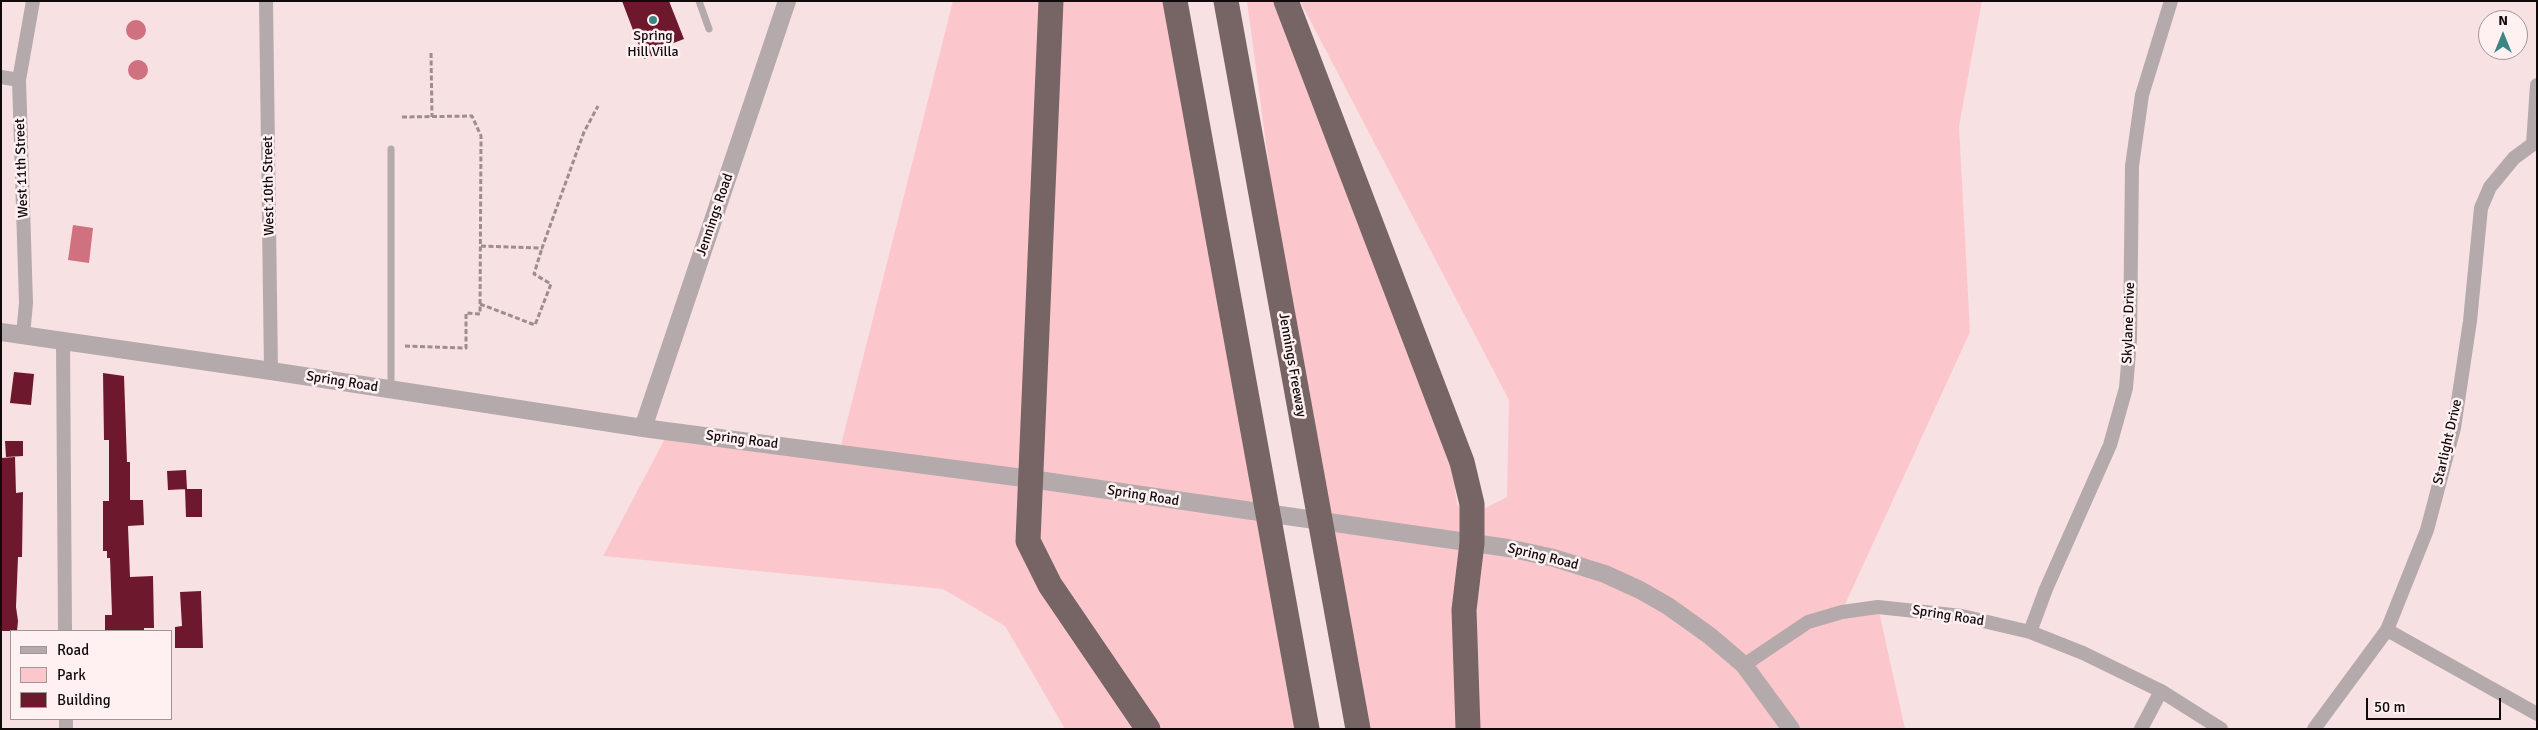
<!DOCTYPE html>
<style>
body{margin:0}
#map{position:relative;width:2538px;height:730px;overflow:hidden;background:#f8e1e3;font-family:Signika,sans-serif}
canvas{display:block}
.frame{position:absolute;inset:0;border:2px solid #110a0b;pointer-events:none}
.legend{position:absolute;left:10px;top:630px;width:162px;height:90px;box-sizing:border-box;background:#fff1f2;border:1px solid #a09596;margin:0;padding:6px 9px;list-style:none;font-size:15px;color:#110a0b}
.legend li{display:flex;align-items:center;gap:10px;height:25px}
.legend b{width:25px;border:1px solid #a09596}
.north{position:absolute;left:2478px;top:10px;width:50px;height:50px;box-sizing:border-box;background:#fff1f2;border:1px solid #a09596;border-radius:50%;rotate:0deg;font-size:14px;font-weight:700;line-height:20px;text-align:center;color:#110a0b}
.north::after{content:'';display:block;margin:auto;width:18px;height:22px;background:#3d8582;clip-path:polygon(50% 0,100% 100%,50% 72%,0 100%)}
.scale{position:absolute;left:2366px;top:698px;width:135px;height:22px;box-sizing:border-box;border:2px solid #110a0b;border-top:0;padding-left:6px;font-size:15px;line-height:18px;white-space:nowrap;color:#110a0b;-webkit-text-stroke:4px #fff1f2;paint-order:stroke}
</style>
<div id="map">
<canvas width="2538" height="730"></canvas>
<div class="frame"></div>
<ul class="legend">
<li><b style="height:6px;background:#b4aaab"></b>Road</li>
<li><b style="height:14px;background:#fcc7cc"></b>Park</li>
<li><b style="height:14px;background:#6e182d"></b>Building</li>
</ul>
<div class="north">N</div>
<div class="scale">50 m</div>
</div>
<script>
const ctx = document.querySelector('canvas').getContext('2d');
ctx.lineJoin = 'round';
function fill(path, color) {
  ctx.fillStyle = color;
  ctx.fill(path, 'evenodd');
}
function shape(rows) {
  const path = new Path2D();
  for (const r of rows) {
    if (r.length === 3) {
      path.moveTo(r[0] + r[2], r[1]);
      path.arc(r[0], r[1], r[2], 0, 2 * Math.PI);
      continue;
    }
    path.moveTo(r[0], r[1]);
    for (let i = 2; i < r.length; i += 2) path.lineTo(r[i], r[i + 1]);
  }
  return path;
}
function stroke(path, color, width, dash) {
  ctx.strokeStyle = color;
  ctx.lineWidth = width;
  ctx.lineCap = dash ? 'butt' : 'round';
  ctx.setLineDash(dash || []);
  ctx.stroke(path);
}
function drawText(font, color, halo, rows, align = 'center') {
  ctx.font = font + ' Signika,sans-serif';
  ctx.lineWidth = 5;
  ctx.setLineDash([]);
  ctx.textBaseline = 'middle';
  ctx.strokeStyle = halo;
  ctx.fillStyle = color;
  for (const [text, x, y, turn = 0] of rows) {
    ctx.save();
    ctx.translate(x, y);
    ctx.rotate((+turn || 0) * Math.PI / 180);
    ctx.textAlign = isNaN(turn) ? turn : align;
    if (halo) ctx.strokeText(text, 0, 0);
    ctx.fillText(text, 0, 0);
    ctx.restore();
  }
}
fill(shape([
 [953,1,1175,1,1307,729,1065,729,1005,626,943,589,603,556,669,431,839,453],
 [1247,1,1276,1,1452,463,1457,504,1472,515,1507,497,1509,400,1300,1,1982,1,1959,126,1970,332,1842,611,1878,607,1905,729,1358,729,1305,438]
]), '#fcc7cc');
fill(shape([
 [136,30,10],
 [138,70,10],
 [73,225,93,228,89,263,68,260]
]), '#d0717f');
fill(shape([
 [622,1,669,1,684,39,663,47,664,51,644,59],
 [14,372,34,374,31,405,10,403],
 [103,373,124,376,127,462,130,462,130,500,143,500,144,525,128,526,130,577,153,576,154,628,144,628,144,631,105,631,105,615,112,615,110,558,107,558,107,551,103,551,103,501,109,501,109,440,104,440],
 [5,441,23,441,23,456,6,457],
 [15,457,16,493,23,492,22,557,18,557,16,607,18,621,17,631,1,631,1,458],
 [186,470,187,489,168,490,167,471],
 [185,489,202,489,202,517,186,517],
 [201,591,203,648,175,648,175,627,182,626,180,592]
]), '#6e182d');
stroke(shape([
 [431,53,432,117],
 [402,117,472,116,481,136,480,314,466,313,466,348,404,346],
 [481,246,542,248,584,132,598,106],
 [480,304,535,325,551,284,534,274,542,248]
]), '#9d8d8e', 3, [5, 2.5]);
stroke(shape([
 [699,1,709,29],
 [391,149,391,389]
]), '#b4aaab', 7);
stroke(shape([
 [266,1,271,371],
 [1,77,19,80],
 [2533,144,2537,85],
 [23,335,26,303,19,80,33,1],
 [63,343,65,631],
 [2387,630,2537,714],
 [2030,632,2046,589,2110,445,2126,388,2130,340,2132,166,2142,95,2171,1],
 [1744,665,1808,622,1842,612,1878,607,1962,616,2030,632,2083,653,2161,691,2221,729],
 [66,719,66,729],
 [2141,729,2161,691],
 [2314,729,2387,630,2427,530,2454,428,2470,321,2481,208,2490,187,2514,158,2533,144]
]), '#b4aaab', 14);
stroke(shape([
 [1,332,271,371,643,428,1031,479,1508,548,1554,558,1605,574,1640,590,1668,606,1710,636,1744,665,1791,729],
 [643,428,787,1]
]), '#b4aaab', 18);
stroke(shape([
 [1051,1,1028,541,1050,585,1148,729],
 [1175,1,1307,729],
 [1226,1,1358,729],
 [1286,1,1462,462,1472,504,1472,543,1464,610,1468,729]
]), '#776465', 25);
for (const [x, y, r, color] of [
 [653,20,5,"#3d8582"]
]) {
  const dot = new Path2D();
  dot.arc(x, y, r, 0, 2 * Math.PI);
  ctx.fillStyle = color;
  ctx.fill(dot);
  stroke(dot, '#fff1f2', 2);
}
drawText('14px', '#110a0b', '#fff1f2', [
 ["Spring",653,36],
 ["Hill Villa",653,52]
]);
drawText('14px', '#110a0b', '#fff1f2', [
 ["West 11th Street",22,168,-92],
 ["West 10th Street",269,186,-91],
 ["Jennings Road",715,215,-71],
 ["Skylane Drive",2129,323,-88],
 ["Jennings Freeway",1292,365,80],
 ["Spring Road",342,382,9],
 ["Spring Road",742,440,7],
 ["Starlight Drive",2448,442,-77],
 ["Spring Road",1143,496,9],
 ["Spring Road",1543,557,14],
 ["Spring Road",1948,616,9]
]);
</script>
